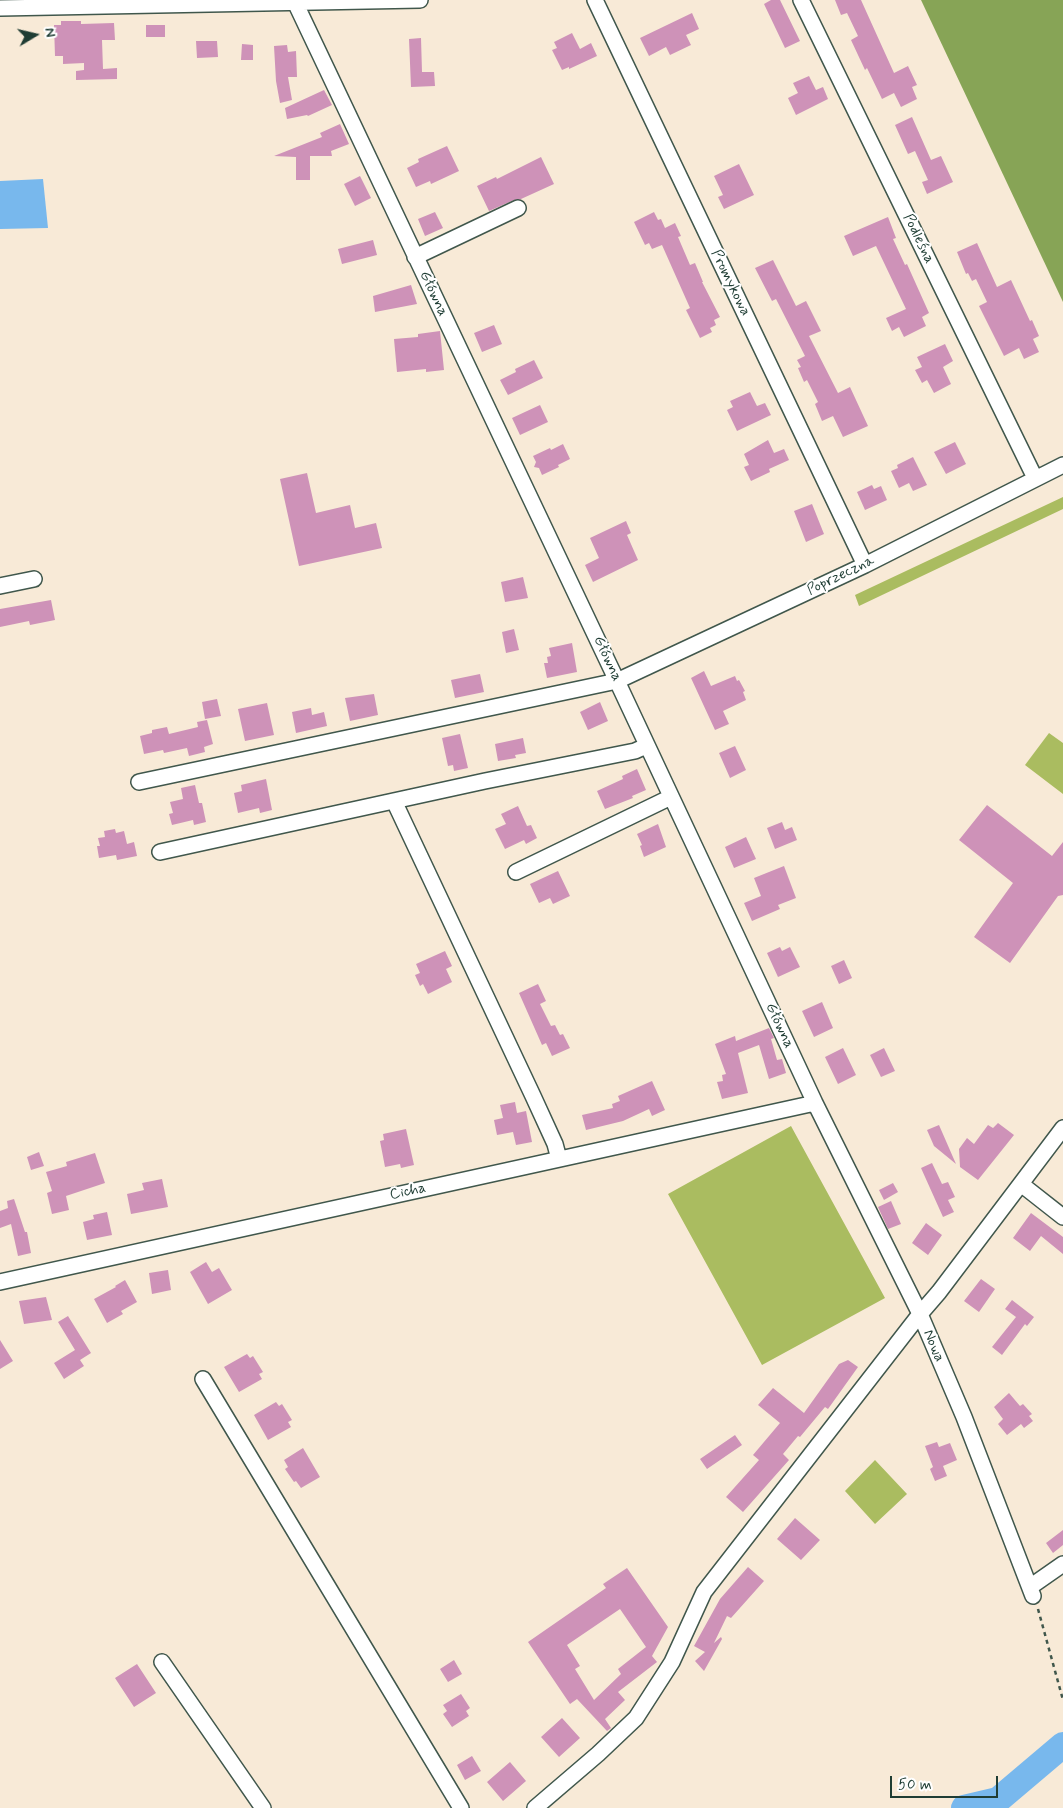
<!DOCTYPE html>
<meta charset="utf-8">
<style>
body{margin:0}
#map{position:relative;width:1063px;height:1808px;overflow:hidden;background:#f8ead7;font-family:Mynerve,sans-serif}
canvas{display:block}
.north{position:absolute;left:10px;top:10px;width:50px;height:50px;-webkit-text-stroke:4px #fff;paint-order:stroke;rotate:81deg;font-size:14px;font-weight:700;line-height:20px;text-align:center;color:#1f3d34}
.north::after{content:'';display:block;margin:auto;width:18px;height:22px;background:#1f3d34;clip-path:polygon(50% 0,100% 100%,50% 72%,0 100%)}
.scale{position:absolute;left:890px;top:1776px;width:108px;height:22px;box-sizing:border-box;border:2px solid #1f3d34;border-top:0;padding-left:6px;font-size:15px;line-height:18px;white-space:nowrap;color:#1f3d34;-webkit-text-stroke:4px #fff;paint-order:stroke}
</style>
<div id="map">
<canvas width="1063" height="1808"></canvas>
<div class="north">N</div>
<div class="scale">50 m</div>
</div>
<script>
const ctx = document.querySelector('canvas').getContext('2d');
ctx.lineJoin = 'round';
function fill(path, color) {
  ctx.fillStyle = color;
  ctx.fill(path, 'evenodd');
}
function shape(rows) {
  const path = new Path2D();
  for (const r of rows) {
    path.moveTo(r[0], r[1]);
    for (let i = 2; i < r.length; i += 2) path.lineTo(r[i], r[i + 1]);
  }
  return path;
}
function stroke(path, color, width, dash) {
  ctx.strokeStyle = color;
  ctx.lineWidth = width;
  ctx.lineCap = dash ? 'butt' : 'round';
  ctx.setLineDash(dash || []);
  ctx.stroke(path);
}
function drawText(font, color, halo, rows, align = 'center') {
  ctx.font = font + ' Mynerve,sans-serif';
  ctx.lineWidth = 4;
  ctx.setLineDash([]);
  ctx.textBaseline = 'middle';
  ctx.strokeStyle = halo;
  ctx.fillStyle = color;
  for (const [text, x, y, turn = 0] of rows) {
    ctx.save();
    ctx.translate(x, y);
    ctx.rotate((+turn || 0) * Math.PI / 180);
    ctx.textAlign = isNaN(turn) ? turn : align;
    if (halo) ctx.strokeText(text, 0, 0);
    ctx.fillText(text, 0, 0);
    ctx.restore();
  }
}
fill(shape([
 [1063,497,1063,509,859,606,855,595],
 [1049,733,1063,743,1063,794,1025,765],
 [791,1126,885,1298,762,1365,668,1194],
 [875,1460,907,1494,875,1524,845,1491]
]), '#aabc60');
fill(shape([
 [921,0,1063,0,1063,302]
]), '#87a456');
fill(shape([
 [43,179,48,228,0,229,0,181]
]), '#78b8ed');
stroke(shape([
 [964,1808,998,1800,1063,1745]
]), '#78b8ed', 26);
fill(shape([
 [771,0,780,0,800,41,785,48,764,4],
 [835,0,861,0,894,73,908,66,917,85,912,87,917,99,901,107,894,93,882,99,867,68,865,70,851,40,858,36,847,13,841,15],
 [692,13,699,29,686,35,691,45,670,55,666,47,649,56,640,38],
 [61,21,81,21,81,24,114,23,115,40,102,40,103,69,117,68,117,79,76,80,76,71,84,70,84,63,63,64,63,56,55,56,54,25,61,25],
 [146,25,165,25,165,37,146,37],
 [572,33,580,49,591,43,597,56,569,69,569,67,562,70,552,50,557,48,554,42],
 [421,38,422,72,434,72,435,86,411,87,409,39],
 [196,41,217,41,218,57,197,58],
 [242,44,253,45,253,60,241,60],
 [287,45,288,52,296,51,297,77,288,77,292,100,280,103,276,81,274,46],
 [809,76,816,90,823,87,828,99,796,115,788,98,798,93,793,83],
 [324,90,332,105,308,116,307,115,287,119,285,108],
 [912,117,931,160,941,156,953,182,927,194,922,182,928,180,915,151,908,154,895,125],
 [340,124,349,144,331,151,332,156,310,156,310,180,296,180,296,157,274,156,322,137,320,133],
 [447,146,459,171,431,184,430,181,416,187,407,168,419,162,418,159],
 [541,157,554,184,521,199,514,200,489,211,477,186,496,177,497,179],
 [739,164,754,195,724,209,718,197,723,195,714,176],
 [360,176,371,198,355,206,344,184],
 [435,212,443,228,425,236,418,219],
 [654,212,658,220,661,219,665,228,675,223,681,236,678,237,690,265,695,263,703,282,702,282,720,317,714,320,716,325,710,328,712,332,700,338,686,310,690,308,662,245,652,249,649,243,645,245,634,222],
 [888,217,896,238,893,239,905,265,907,264,929,313,922,317,926,326,904,337,899,327,892,331,886,318,906,309,876,246,853,256,844,236],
 [373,240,377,255,342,264,338,249],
 [977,243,997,287,1011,280,1030,321,1032,320,1039,336,1033,339,1039,352,1024,359,1019,348,1004,356,979,306,987,302,976,279,972,281,968,273,966,274,957,252],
 [773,260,796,306,806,301,821,331,809,336,838,393,850,387,868,426,843,437,833,416,822,421,815,404,818,402,807,380,804,382,798,368,801,367,797,360,805,356,776,299,772,301,755,268],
 [411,285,417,304,375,312,373,296],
 [494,325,502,344,482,352,474,333],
 [440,331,444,370,426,372,426,369,397,372,394,339,418,337,418,334],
 [945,344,953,361,943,367,951,384,934,393,927,380,922,383,915,370,922,367,917,357],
 [534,360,543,378,508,395,500,380,516,372,515,369],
 [750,392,757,406,765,403,771,415,737,431,727,410,733,407,730,401],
 [540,405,548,422,520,435,512,418],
 [768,440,774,453,784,449,789,460,769,469,770,472,751,481,744,467,749,465,744,454],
 [955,442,966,464,946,474,934,452],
 [563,444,570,459,558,465,559,467,542,475,539,468,534,467,536,462,533,456,550,448,551,450],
 [913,457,927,485,913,491,909,483,899,488,891,471,898,468,897,465],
 [307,473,316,513,350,505,355,528,376,523,382,548,299,566,280,479],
 [872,485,874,489,881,486,887,500,865,510,857,492],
 [812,504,824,534,806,542,794,511],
 [626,521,631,533,627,535,638,560,593,582,585,565,599,558,590,538],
 [523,577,528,598,505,602,501,582],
 [51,600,55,620,30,625,29,621,0,627,0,609],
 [514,629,519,650,506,653,502,632],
 [572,643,577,672,547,678,544,663,548,663,547,657,551,656,549,648],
 [704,671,711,686,735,676,737,681,739,680,745,691,743,692,746,700,723,711,729,724,715,730,691,678],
 [480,674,484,692,455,698,451,680],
 [374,694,378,715,350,721,345,698],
 [217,699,221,716,205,719,202,702],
 [600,702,608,721,588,730,580,712],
 [267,703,274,735,245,741,238,709],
 [311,708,312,715,324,712,327,726,296,733,292,712],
 [207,720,213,744,204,747,205,752,189,756,187,748,164,753,163,750,144,754,140,736,152,733,152,730,167,727,169,734,198,727,197,722],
 [460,734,468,768,454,771,453,765,448,766,442,738],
 [523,738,526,753,515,755,516,758,498,761,495,744],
 [735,746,746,770,730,778,719,753],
 [637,769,646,790,632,796,633,798,605,809,597,791,623,779,622,776],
 [266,779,272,810,260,813,259,808,238,813,234,793,242,791,241,785],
 [195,785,199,803,202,803,206,822,194,825,193,820,172,825,169,814,173,813,170,802,183,799,181,788],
 [987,805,1052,856,1063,842,1063,895,1058,896,1010,963,974,937,1013,883,959,840],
 [518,806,527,826,531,825,537,838,526,844,524,840,505,849,495,829,506,824,501,814],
 [782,822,785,830,792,827,797,840,775,849,767,828],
 [658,824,666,847,644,857,640,846,642,845,637,834],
 [115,829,116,833,124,831,127,844,134,842,137,856,117,860,116,855,99,858,97,846,100,846,98,838,105,837,104,831],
 [746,837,756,859,734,868,725,847],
 [784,866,796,898,778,905,780,909,752,921,744,903,761,896,754,878],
 [558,871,570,896,553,904,550,898,539,903,530,884],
 [780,947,782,951,790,947,800,967,778,977,767,953],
 [445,951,452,966,446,969,452,982,428,994,423,984,420,986,415,975,420,973,416,964],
 [844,960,852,978,839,984,831,966],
 [538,984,546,1001,540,1004,551,1026,555,1025,560,1035,563,1034,570,1048,552,1056,546,1043,542,1045,519,993],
 [822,1002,833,1028,814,1037,802,1011],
 [769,1028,774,1038,771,1039,777,1060,782,1059,786,1073,769,1079,759,1045,738,1053,748,1093,722,1099,717,1082,723,1081,722,1075,726,1074,715,1044,735,1036,736,1041],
 [843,1048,856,1075,838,1084,825,1057],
 [884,1048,895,1071,881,1077,870,1055],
 [652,1081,665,1110,652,1116,649,1109,623,1121,586,1130,582,1115,613,1108,612,1104,620,1101,618,1096],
 [515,1102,517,1113,526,1111,532,1142,516,1145,513,1132,497,1135,494,1120,503,1118,500,1105],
 [998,1123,1014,1135,978,1180,960,1167,959,1149,967,1138,974,1144,988,1125,993,1128],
 [939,1125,956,1164,934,1146,927,1130],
 [406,1129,414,1165,401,1168,400,1164,385,1167,380,1141,384,1140,383,1134],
 [39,1152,44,1166,31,1170,27,1157],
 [95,1153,105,1183,66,1196,69,1210,52,1214,47,1193,52,1191,46,1172,67,1166,66,1162],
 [932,1163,942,1184,948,1182,955,1197,948,1200,954,1212,943,1217,921,1168],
 [162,1179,168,1207,131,1214,127,1194,144,1190,142,1183],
 [893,1183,898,1192,884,1200,879,1190],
 [14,1199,25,1232,27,1232,31,1253,18,1256,11,1224,0,1228,0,1211,8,1208,7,1201],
 [891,1201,901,1224,888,1229,878,1207],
 [107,1212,112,1235,87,1240,83,1222,94,1219,93,1215],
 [1031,1213,1063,1237,1063,1254,1041,1236,1030,1251,1013,1238],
 [926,1223,942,1235,928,1255,912,1243],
 [206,1262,212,1272,219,1268,232,1290,208,1304,190,1272],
 [168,1270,171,1290,152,1294,149,1273],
 [981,1279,995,1289,979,1312,964,1301],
 [125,1280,137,1302,121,1311,123,1314,107,1323,94,1299,116,1287,115,1286],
 [46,1297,52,1320,24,1324,19,1301],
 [1012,1300,1034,1317,1027,1326,1025,1324,1002,1355,992,1347,1016,1317,1005,1309],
 [68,1316,91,1353,80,1360,84,1366,64,1379,54,1363,75,1350,58,1322],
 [0,1340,13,1361,0,1369],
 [247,1354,250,1358,253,1356,263,1372,259,1374,262,1379,239,1392,224,1367],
 [848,1360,858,1367,828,1409,825,1407,800,1437,798,1436,783,1454,789,1460,743,1512,726,1497,759,1460,753,1455,780,1423,758,1405,773,1388,804,1413,839,1364],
 [1009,1393,1020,1406,1023,1404,1032,1414,1029,1416,1033,1421,1024,1428,1021,1424,1007,1435,998,1424,1003,1419,994,1407],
 [276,1402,279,1406,282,1404,292,1420,288,1422,291,1427,268,1440,254,1415],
 [735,1435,742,1445,707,1469,700,1459],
 [937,1442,939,1447,950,1443,957,1460,943,1466,947,1476,935,1481,930,1469,933,1467,925,1446],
 [303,1448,320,1477,301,1488,296,1481,294,1482,285,1469,288,1467,284,1460],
 [795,1518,820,1540,801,1560,777,1539],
 [1063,1530,1063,1545,1053,1553,1046,1543],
 [748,1567,764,1581,731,1618,727,1616,714,1643,721,1637,722,1639,704,1671,695,1661,705,1652,694,1646,720,1599],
 [627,1568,668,1627,652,1656,657,1662,618,1692,625,1700,605,1719,611,1728,607,1731,577,1699,570,1704,528,1642,606,1588,603,1584],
 [620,1609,646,1647,618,1669,621,1674,594,1700,575,1669,580,1666,567,1645],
 [454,1660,462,1674,448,1682,440,1669],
 [137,1664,156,1693,134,1707,115,1678],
 [461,1694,470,1708,466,1711,469,1716,452,1727,443,1714,447,1711,443,1705],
 [562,1718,580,1738,559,1757,541,1737],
 [472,1756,481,1771,465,1780,457,1765],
 [510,1762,526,1781,503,1801,487,1782]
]), '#ce92b8');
const minor = shape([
 [294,0,617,681,815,1103,920,1314,964,1417,1033,1596],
 [595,0,865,565],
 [801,0,1035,478],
 [0,8,420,0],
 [415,257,518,208],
 [0,586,34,579],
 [139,782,617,681,865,565,1063,465],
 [394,801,533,1096,555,1144,559,1159],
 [160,852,485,781,635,751,646,746],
 [516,872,671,797],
 [1021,1184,1063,1217],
 [0,1282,815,1103],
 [203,1379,461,1808],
 [1030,1587,1063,1564],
 [162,1662,263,1808],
 [535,1808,598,1754,636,1718,672,1662,704,1592,920,1314,939,1292,1063,1128]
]);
stroke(minor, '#40574c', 18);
stroke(shape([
 [1038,1609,1063,1700]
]), '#40574c', 2.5, [4, 4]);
stroke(minor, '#fff', 15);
drawText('15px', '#1f3d34', '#fff', [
 ["Podleśna",918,239,64],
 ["Promykowa",730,283,64],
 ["Główna",433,294,65],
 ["Poprzeczna",841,576,-26],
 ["Główna",607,659,65],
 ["Główna",779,1026,65],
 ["Cicha",408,1192,-12],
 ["Nowa",933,1346,67]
]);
</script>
